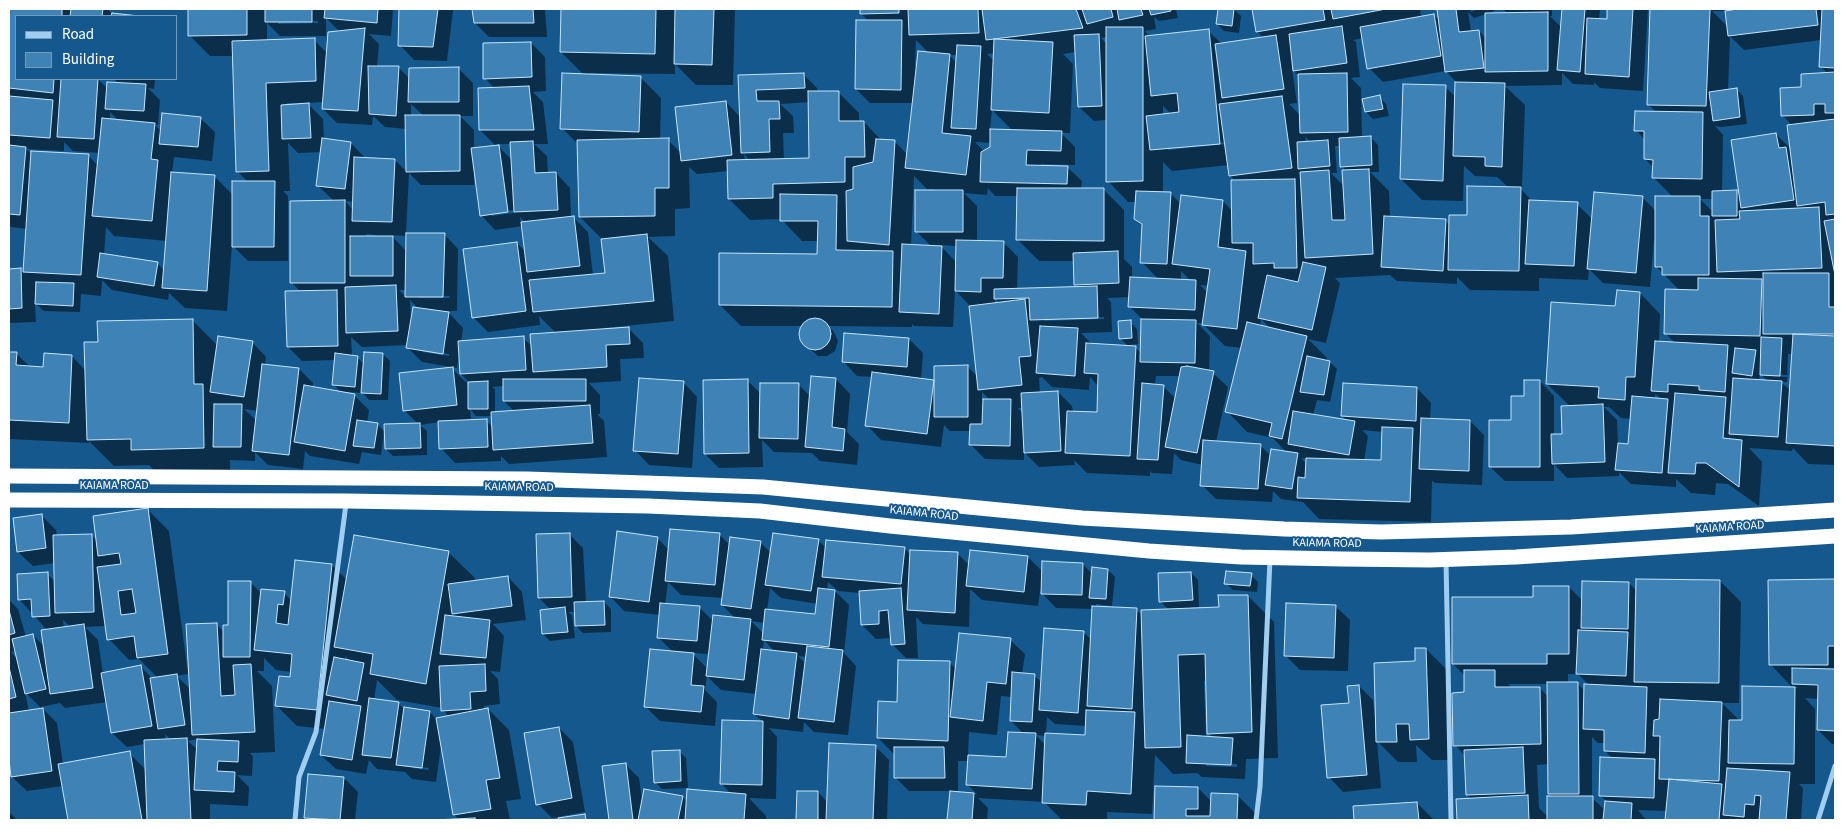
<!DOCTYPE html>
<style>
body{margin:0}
#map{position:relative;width:1844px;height:829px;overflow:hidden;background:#15588d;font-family:"Source Sans 3",sans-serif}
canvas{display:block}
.frame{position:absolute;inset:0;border:10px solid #fff;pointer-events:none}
.legend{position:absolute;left:15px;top:15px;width:162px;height:65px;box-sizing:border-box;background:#15588d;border:1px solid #739bbb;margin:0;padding:6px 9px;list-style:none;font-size:15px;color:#fff}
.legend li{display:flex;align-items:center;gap:10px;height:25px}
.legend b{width:25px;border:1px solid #739bbb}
</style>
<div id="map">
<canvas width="1844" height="829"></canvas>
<div class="frame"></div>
<ul class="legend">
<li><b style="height:6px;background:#a0cef0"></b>Road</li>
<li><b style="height:14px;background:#3e82b6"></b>Building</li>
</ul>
</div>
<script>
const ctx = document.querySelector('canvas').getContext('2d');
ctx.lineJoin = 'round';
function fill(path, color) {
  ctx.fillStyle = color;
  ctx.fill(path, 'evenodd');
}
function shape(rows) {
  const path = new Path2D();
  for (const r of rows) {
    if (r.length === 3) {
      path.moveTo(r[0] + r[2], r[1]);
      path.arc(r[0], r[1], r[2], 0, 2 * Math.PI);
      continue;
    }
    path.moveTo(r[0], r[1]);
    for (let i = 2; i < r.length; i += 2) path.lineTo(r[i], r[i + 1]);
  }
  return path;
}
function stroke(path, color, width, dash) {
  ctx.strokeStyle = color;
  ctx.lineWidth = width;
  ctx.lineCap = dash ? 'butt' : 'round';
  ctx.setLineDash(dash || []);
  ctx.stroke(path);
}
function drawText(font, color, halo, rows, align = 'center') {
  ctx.font = font + ' "Source Sans 3",sans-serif';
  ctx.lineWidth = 4;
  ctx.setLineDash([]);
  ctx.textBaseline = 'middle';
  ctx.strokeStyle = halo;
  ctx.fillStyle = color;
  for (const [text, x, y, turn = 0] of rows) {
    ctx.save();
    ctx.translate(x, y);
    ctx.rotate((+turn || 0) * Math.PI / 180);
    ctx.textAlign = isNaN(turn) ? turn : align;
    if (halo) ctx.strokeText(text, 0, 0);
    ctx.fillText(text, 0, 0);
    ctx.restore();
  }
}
fill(shape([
 [9,9,68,9,72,13,72,9,107,9,113,14,130,16,16,16,16,79,98,79,108,89,119,84,114,79,155,79,154,89,148,88,160,100,158,125,155,125,161,131,200,118,215,132,212,161,174,157,172,173,214,176,234,196,248,182,237,171,234,56,210,56,189,35,189,9,393,9,391,36,369,34,379,44,377,67,398,67,410,79,459,69,473,83,473,116,460,116,474,130,474,149,496,146,480,130,495,89,485,78,531,43,545,57,546,91,533,92,543,102,548,144,534,144,547,156,548,174,556,173,570,188,571,218,574,218,588,232,593,276,606,274,603,238,601,238,580,217,579,145,562,128,584,75,561,52,562,9,735,9,733,85,696,85,675,64,675,74,590,73,590,75,640,77,661,98,660,140,668,140,681,153,726,102,741,118,739,77,803,74,817,88,818,93,838,92,859,113,859,122,864,122,882,141,894,141,908,155,913,103,870,103,856,89,869,21,861,14,861,9,1176,9,1178,18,1159,21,1154,17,1156,29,1145,31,1150,37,1208,31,1222,44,1263,38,1257,31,1253,9,1420,9,1421,17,1434,15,1440,21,1439,9,1471,9,1470,12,1479,9,1497,9,1488,14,1508,14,1503,9,1552,9,1552,16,1550,16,1562,28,1563,9,1606,9,1606,10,1600,10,1599,20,1608,20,1609,9,1648,9,1643,91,1600,88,1594,82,1594,85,1573,84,1562,73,1562,85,1505,86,1525,105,1522,187,1519,187,1533,202,1577,204,1593,220,1642,197,1656,211,1674,198,1654,178,1654,168,1645,159,1645,140,1636,130,1657,113,1648,104,1651,9,1723,9,1723,11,1712,11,1728,27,1730,11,1728,9,1835,9,1835,465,1808,464,1793,448,1792,451,1749,448,1762,462,1759,506,1728,484,1716,483,1715,495,1691,493,1676,479,1676,487,1631,484,1619,472,1619,476,1567,478,1554,464,1554,481,1505,481,1490,467,1526,397,1540,381,1554,396,1554,435,1563,435,1571,407,1547,384,1617,307,1640,293,1660,314,1659,342,1675,343,1665,333,1680,291,1656,266,1656,240,1654,240,1650,287,1603,283,1589,269,1588,280,1539,278,1539,291,1470,290,1457,277,1457,284,1397,281,1390,275,1335,278,1340,283,1326,343,1308,339,1327,358,1326,361,1330,362,1337,369,1330,402,1317,400,1313,415,1348,421,1342,416,1417,388,1431,403,1430,420,1470,421,1484,435,1482,485,1435,483,1432,481,1431,522,1319,519,1303,502,1281,499,1273,491,1272,502,1216,499,1202,485,1203,465,1181,460,1174,453,1172,474,1152,473,1150,471,1150,476,1087,473,1074,460,1075,465,1039,467,1024,452,1024,460,985,459,971,445,971,431,950,431,944,425,941,447,881,440,867,425,873,377,857,376,843,361,909,339,923,353,921,380,935,381,968,367,978,377,970,306,955,290,953,327,914,326,912,324,912,327,829,326,834,332,838,341,835,351,827,356,818,356,803,343,800,338,803,326,741,326,720,305,818,255,819,241,802,241,781,219,750,220,729,199,729,171,697,174,689,167,690,208,675,209,675,236,648,237,668,256,674,321,605,328,606,330,628,328,643,343,644,358,620,359,621,381,589,383,600,395,600,414,597,414,604,421,607,457,509,464,501,456,501,461,455,463,441,448,440,422,420,425,427,431,427,455,393,456,386,449,418,424,404,410,452,369,467,383,468,389,469,389,469,382,461,374,459,354,457,368,422,362,408,348,408,345,362,347,351,337,352,356,357,357,364,364,383,354,390,361,388,400,369,400,361,391,361,393,347,392,346,394,354,395,369,410,367,423,377,424,384,431,381,455,362,452,359,464,310,456,305,451,303,469,268,465,255,452,255,461,230,460,230,474,159,476,149,465,114,466,89,441,89,443,9,439,9,353,16,353,30,367,44,368,72,356,86,371,99,343,192,320,218,346,252,342,266,357,265,365,299,369,313,383,312,388,342,393,333,384,335,360,302,361,288,347,301,292,291,282,334,201,317,185,322,152,298,153,288,143,290,191,283,191,288,196,288,261,248,261,232,245,227,311,185,308,169,293,168,300,112,290,102,280,101,296,81,294,80,312,44,311,35,303,36,322,9,323,9,270,20,269,24,273,27,229,11,227,9,225,9,146,13,147,9,143],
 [1468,12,1474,18,1486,14,1486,38,1479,31,1471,32],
 [326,18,340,32,327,53,314,40,267,41,267,23,280,36,326,36],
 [278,21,318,21,318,23,278,24],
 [1730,36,1744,50,1821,40,1820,66,1828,74,1803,88,1782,115,1793,126,1791,149,1776,134,1740,195,1736,192,1722,192,1723,135,1715,126,1721,127,1747,124,1743,96,1736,89,1728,90],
 [1107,37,1107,44,1101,38],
 [1363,38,1369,68,1383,82,1446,71,1456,82,1456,97,1445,87,1401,179,1422,200,1463,201,1464,166,1475,176,1497,177,1509,188,1468,216,1450,225,1445,220,1390,217,1389,191,1370,172,1379,172,1378,145,1371,138,1362,138,1361,88,1351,78,1360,77,1356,42,1353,40],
 [916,40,929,53,917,67,915,66],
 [1076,52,1079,107,1094,121,1107,120,1108,181,1128,202,1136,202,1135,219,1143,226,1142,262,1158,279,1132,278,1132,267,1124,259,1124,210,1104,190,1081,190,1082,181,1067,167,1041,167,1041,164,1075,165,1075,147,1061,133,1070,133,1073,64,1063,54],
 [995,53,994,61,987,54],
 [949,55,958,55,957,63],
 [1292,69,1299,76,1301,116,1289,104,1297,103],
 [323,102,323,109,337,123,372,125,373,116,385,127,407,129,407,172,395,160,365,158,351,143,324,140,323,119,307,103],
 [810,102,811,160,784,160,783,133,794,133,793,116,780,104],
 [287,103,307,103,307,105,287,106],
 [411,104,424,116,411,116],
 [1163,106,1171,114,1163,115],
 [992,110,1013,131,990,130],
 [110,112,119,121,110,120],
 [1305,137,1311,142,1306,143],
 [64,142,73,151,100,153,98,166,88,155,32,154,26,149,64,151],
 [975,142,991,143,991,148,984,151],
 [1226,142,1227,144,1168,150,1168,147],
 [496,144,512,144,512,160],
 [1335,146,1340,146,1342,167,1346,171,1345,187,1331,173,1337,173],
 [744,154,751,161,745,161],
 [1163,162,1172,171,1229,165,1230,175,1236,182,1233,212,1223,201,1181,204,1170,193,1163,193],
 [409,173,421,185,474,185,474,176,476,176,481,215,495,230,523,226,526,252,517,243,474,318,488,332,540,325,539,316,556,333,533,347,523,338,461,342,463,328,449,313,441,312,442,311,457,311,458,249,444,234,406,234],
 [914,176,927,189,934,189,916,231,932,247,911,246],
 [988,188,995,196,1018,196,1018,240,1039,261,1075,261,1075,284,1079,288,1017,290,1018,257,1003,242,977,242,977,206,964,193,987,195],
 [1700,199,1714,199,1713,212],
 [345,201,354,202,353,210],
 [514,210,514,213,491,216,491,213],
 [520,217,526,223,521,224],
 [106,227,114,236,167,241,165,271,157,263,104,255],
 [366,234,376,235,375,237,366,237],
 [391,235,407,236,407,252],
 [940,245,957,246,956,262],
 [1181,271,1191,281,1181,280],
 [35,281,38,284,37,294,35,294],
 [1200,285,1209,286,1208,293],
 [399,290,406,290,406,297],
 [419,296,450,296,449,298,419,298],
 [1130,297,1129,306,1142,319,1141,353,1135,347,1129,347,1129,345,1138,344,1137,329,1130,322,1120,338,1128,346,1092,344,1081,333,1112,332,1111,302,1107,298],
 [995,298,1001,304,995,304],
 [410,300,419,309,412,319,411,319],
 [1104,317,1104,319,1045,321,1043,319],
 [1261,319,1271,329,1260,327],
 [1197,323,1204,323,1204,325,1225,346,1242,348,1227,411,1247,432,1273,438,1287,453,1271,456,1260,445,1216,442,1228,387,1213,373,1209,372,1210,336],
 [422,349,449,354,449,356,422,352],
 [1788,354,1793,354,1791,391,1781,382,1787,382],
 [1760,374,1768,381,1759,381],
 [1766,374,1787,375,1787,377,1766,376],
 [1156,376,1181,376,1176,399,1163,386,1155,385],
 [1042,377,1052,387,1089,390,1090,377,1099,387,1098,414,1073,412,1072,406,1058,392,1040,393,1039,378],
 [504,386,504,401,515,412,495,413,495,389,492,387],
 [982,392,990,400,982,400],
 [1655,394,1658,396,1661,399,1655,399],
 [1604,407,1609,407,1621,418,1632,419,1629,446,1618,445,1617,420],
 [1018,408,1023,408,1023,414],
 [244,409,258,411,257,421],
 [470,409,476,416,492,416,493,427,486,421,465,422,465,420,471,419],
 [1362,430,1383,432,1382,462,1364,461,1368,436],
 [1301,458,1307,459,1307,464],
 [400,9,545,9,547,37,489,37,475,23,474,10,453,10,447,61,414,60,400,45],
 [1219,9,1234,9,1241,16,1239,33,1224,31,1217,24],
 [1379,97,1386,104,1389,116,1373,119,1366,112,1364,100],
 [836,379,850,394,847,432,859,444,857,465,820,461,812,453,774,452,762,440,763,467,719,468,705,454,747,380,761,394,799,385,810,396],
 [683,382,697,397,692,468,649,465,635,450],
 [148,510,169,531,188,674,177,676,191,690,216,624,224,632,229,626,250,582,262,594,284,593,292,601,296,561,332,565,347,580,448,552,475,578,474,582,508,577,522,592,526,620,493,624,504,636,500,672,490,671,498,679,500,704,484,706,484,710,488,709,509,730,521,799,506,801,510,820,446,820,459,820,454,814,441,746,436,782,412,779,405,772,377,769,369,760,366,774,336,769,321,755,326,729,297,726,276,705,291,679,292,672,276,670,264,658,264,671,257,671,272,686,275,752,250,753,253,757,252,776,237,775,249,787,248,806,210,804,210,820,69,820,63,786,27,791,12,777,9,752,9,600,18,609,26,637,33,635,45,647,47,630,19,599,47,574,56,582,55,563,33,566,18,552,42,516,56,530,57,536,91,535,97,541],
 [63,620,71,627,64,628],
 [107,626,109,639,129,660,139,659,158,678,153,679,141,667,103,674,98,640,85,627],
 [16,651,18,660,11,652],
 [345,656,351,662,345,661],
 [377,680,397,700,442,708,449,717,436,719,430,712,405,710,398,703,374,700],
 [25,692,42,709,29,711],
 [107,702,112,733,127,747,145,744,146,770,129,753,63,764,57,723,41,707,60,703,65,708],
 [165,734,171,740,166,741],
 [198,739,198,750,188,741],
 [412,766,429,768,428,770,412,768],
 [569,534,583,548,586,603,604,602,611,609,611,632,583,633,576,626,575,612,568,612,572,615,575,638,550,641,543,634,551,610,539,598,537,536],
 [719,534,730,545,760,542,771,553,818,540,826,548,904,548,911,555,957,553,970,566,1028,557,1043,572,1083,564,1092,574,1108,570,1115,577,1112,606,1096,604,1096,607,1136,609,1143,616,1169,610,1160,601,1191,573,1198,580,1199,607,1191,607,1191,609,1220,609,1248,596,1274,622,1278,758,1246,759,1245,779,1202,777,1197,773,1173,774,1155,755,1152,814,1107,812,1107,820,1062,820,1044,802,978,798,988,808,987,820,948,820,951,791,909,791,895,777,895,755,878,738,899,703,949,662,956,669,1010,640,1025,654,1022,674,1034,675,1042,683,1083,632,1092,640,1094,609,1056,608,1040,591,1038,606,982,600,970,589,969,627,923,624,916,617,918,658,906,658,892,644,891,638,876,639,862,625,860,593,838,591,828,582,827,590,835,591,849,605,844,653,856,666,848,735,814,732,804,722,803,732,769,728,777,737,776,799,749,798,766,816,766,820,610,820,603,767,625,764,639,778,642,800,683,797,687,802,731,794,721,783,763,722,754,714,756,694,721,690,707,676,705,690,717,702,715,726,660,721,646,707,674,653,658,637,660,615,624,611,610,596,657,538,669,550],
 [668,582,681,595,723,598,722,605,736,619,713,621,699,607,665,605],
 [770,588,781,598,818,604,816,616,767,611],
 [751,621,765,623,764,634],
 [764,640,775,652,763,650],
 [692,653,709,654,708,669],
 [798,656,807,657,806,664],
 [1204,681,1207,681,1208,733,1214,738,1206,738],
 [1001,696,1012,697,1011,721,1024,734,1008,759,968,756,969,732,997,735],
 [1047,717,1055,724,1086,726,1086,736,1046,735],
 [1036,735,1047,736,1046,746],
 [958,761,969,761,967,784,977,794,958,793],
 [1206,763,1237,764,1237,767,1206,766],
 [1251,575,1258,582,1257,592,1233,590,1226,583],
 [1720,581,1741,602,1739,703,1722,703,1741,722,1743,722,1743,688,1798,688,1795,686,1791,686,1771,665,1770,581,1835,581,1835,744,1832,744,1818,730,1819,699,1805,698,1815,709,1815,784,1799,784,1803,788,1801,820,1667,820,1668,811,1638,810,1646,820,1458,820,1457,800,1471,799,1467,795,1465,756,1455,745,1465,694,1465,676,1453,664,1535,598,1569,587,1583,601,1629,583,1637,591],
 [1568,674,1578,674,1590,686,1585,691,1577,683,1568,683],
 [1508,684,1548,684,1548,697,1540,688,1512,688],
 [1592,737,1598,743,1605,743,1605,751,1613,759,1600,795,1606,801,1605,810,1592,798],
 [1549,764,1549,793,1553,797,1548,817,1539,808,1537,765],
 [1335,606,1350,620,1348,671,1300,670,1285,655],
 [1426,649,1447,670,1450,760,1432,760,1416,745,1417,762,1398,762,1377,741,1381,788,1343,792,1329,777,1350,704,1359,686,1373,700,1375,718,1377,718],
 [559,728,573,742,585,812,552,818,538,804],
 [875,746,889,760,887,820,797,820,798,792,818,792,828,803],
 [679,751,686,758,688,788,662,789,655,782],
 [344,778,358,792,355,820,308,820,305,817],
 [1157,787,1198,788,1212,802,1237,795,1258,816,1258,820,1156,820],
 [1417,803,1434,820,1356,820,1355,807],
 [9,812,17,820,9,820]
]), '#0007');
const building = shape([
 [9,9,62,9,62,16,16,16,16,79,54,79,53,93,9,88,9,9],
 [71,9,103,9,102,16,70,16,71,9],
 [188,9,247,9,247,35,188,36,188,9],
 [265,9,312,9,312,22,265,22,265,9],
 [325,9,378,9,377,23,324,18,325,9],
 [399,9,438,9,433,47,398,46,399,9],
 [472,9,533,9,534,23,474,23,472,9],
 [561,9,656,9,655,54,560,52,561,9],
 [675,9,714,9,712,65,674,64,675,9],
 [860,9,899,9,899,13,860,14,860,9],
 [908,9,978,9,979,33,909,35,908,9],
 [982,9,1076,9,1083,28,986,40,982,9],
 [1082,9,1111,9,1113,17,1087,24,1082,9],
 [1117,9,1141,9,1143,15,1119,20,1117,9],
 [1149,9,1171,9,1171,11,1151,15,1149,9],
 [1218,9,1234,9,1232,26,1216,24,1218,9],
 [1252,9,1323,9,1325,20,1256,32,1252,9],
 [1331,9,1386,9,1333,19,1331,9],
 [1437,9,1456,9,1459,32,1479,30,1484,68,1445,72,1437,9],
 [1562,9,1585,9,1580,72,1557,70,1562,9],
 [1607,9,1633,9,1629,77,1585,74,1587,18,1607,19,1607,9],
 [1650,9,1710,9,1706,106,1647,105,1650,9],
 [1738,9,1816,9,1818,25,1728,36,1725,11,1738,9],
 [1822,9,1835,9,1835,68,1819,67,1822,9],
 [1548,12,1548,71,1485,72,1485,13,1548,12],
 [112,13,139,16,111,16,112,13],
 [1434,14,1441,56,1367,69,1360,27,1434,14],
 [856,20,902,20,901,90,855,89,856,20],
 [1342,26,1347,63,1293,71,1289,34,1342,26],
 [1106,27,1143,27,1143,181,1106,182,1106,27],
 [365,28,358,111,322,109,328,32,365,28],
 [1209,29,1220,144,1150,150,1146,116,1179,112,1177,93,1151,96,1145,36,1209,29],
 [1099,34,1102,106,1078,107,1074,35,1099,34],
 [1276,35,1284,89,1222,98,1215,44,1276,35],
 [315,38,316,81,266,83,269,171,236,172,232,41,315,38],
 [994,39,1053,42,1049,113,991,110,994,39],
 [531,42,532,77,483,79,483,43,531,42],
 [957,45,981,46,976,129,951,128,957,45],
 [918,51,950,54,942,133,971,136,966,175,905,168,918,51],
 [368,66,399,66,396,116,369,114,368,66],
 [459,67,459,102,408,102,409,68,459,67],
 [1835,72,1835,113,1825,113,1825,104,1814,104,1814,115,1781,116,1780,88,1801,87,1801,74,1835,72],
 [562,73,641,76,639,132,560,129,562,73],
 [804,73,805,88,756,90,757,101,779,101,780,119,769,119,770,152,741,153,738,75,804,73],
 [1347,73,1348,132,1300,133,1298,74,1347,73],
 [61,79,98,79,94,139,57,137,61,79],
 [107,82,146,84,144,111,105,109,107,82],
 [1455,82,1505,83,1502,167,1485,166,1485,157,1453,156,1455,82],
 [1403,84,1446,85,1443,181,1400,179,1403,84],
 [529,86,534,130,479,130,478,88,529,86],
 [1737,88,1740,117,1713,121,1709,92,1737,88],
 [808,91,839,91,839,121,864,121,865,157,845,157,845,182,773,184,773,198,728,199,727,160,809,158,808,91],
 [1380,95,1383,109,1365,112,1362,99,1380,95],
 [9,96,53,100,50,138,9,135,9,96],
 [1282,96,1292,168,1229,176,1219,104,1282,96],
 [726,101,732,155,681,161,675,107,726,101],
 [309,103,311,138,282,139,281,105,309,103],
 [1635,111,1703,112,1702,179,1652,178,1653,160,1644,159,1644,131,1634,131,1635,111],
 [162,113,201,117,198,147,159,144,162,113],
 [405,115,460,115,460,171,406,172,405,115],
 [102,118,155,123,151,159,158,160,152,221,92,216,102,118],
 [1835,119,1835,214,1826,215,1825,202,1797,206,1787,125,1835,119],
 [990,129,1062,131,1061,151,1027,150,1026,165,1068,166,1067,184,980,182,981,152,990,147,990,129],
 [1776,133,1779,148,1786,147,1794,200,1741,208,1731,140,1776,133],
 [1371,136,1372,165,1340,167,1339,138,1371,136],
 [322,138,351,142,345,189,316,186,322,138],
 [669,138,669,188,655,188,655,216,579,217,577,140,669,138],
 [876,139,895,140,889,245,847,241,846,191,853,189,853,167,873,162,876,139],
 [1328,140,1330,166,1298,169,1297,142,1328,140],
 [533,141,535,173,556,172,558,210,514,212,510,142,533,141],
 [9,145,26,147,20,215,9,214,9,145],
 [499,145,508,212,480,216,471,148,499,145],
 [31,151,89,154,81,275,23,272,31,151],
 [354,157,395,159,392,222,352,221,354,157],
 [1369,169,1373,254,1305,258,1300,172,1329,170,1332,220,1345,220,1342,170,1369,169],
 [171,172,215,175,207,291,162,288,171,172],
 [1295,179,1297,268,1274,268,1274,263,1253,264,1253,243,1232,243,1231,180,1295,179],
 [232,181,275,181,274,247,232,247,232,181],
 [1467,186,1521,187,1519,271,1448,270,1449,215,1467,215,1467,186],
 [1017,188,1104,188,1104,241,1016,240,1017,188],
 [915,190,963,190,963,232,915,232,915,190],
 [1737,190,1737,216,1712,216,1712,191,1737,190],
 [1136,191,1171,192,1167,264,1140,263,1142,224,1134,219,1136,191],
 [1594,192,1643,196,1636,273,1587,269,1594,192],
 [780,194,837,195,836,250,893,251,892,307,719,305,719,253,817,254,818,221,780,221,780,194],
 [1181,195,1223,200,1218,247,1246,251,1237,329,1202,325,1210,269,1172,264,1181,195],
 [1655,196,1700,196,1700,216,1709,216,1709,275,1662,275,1662,267,1655,267,1655,196],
 [345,200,345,283,290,283,290,201,345,200],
 [1529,200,1578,202,1574,266,1525,264,1529,200],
 [1819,207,1822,268,1717,272,1715,220,1740,219,1739,211,1819,207],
 [574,216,580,266,527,272,521,222,574,216],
 [1384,216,1446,219,1443,271,1381,267,1384,216],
 [1835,219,1835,275,1824,221,1835,219],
 [406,233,445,233,443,297,405,297,406,233],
 [647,234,654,301,533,312,529,280,605,273,601,239,647,234],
 [350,236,393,236,393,276,350,276,350,236],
 [956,240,1004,241,1003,278,981,278,981,292,955,291,956,240],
 [517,242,526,311,472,318,463,249,517,242],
 [902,244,942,246,939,314,899,312,902,244],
 [1118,251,1119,283,1074,285,1073,253,1118,251],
 [100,253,158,262,154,286,97,277,100,253],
 [1303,262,1326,267,1312,330,1258,318,1267,275,1298,282,1303,262],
 [21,268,22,308,9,309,9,269,21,268],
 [1763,273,1829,273,1829,307,1835,307,1835,334,1763,334,1763,273],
 [1130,277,1196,280,1195,310,1128,307,1130,277],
 [1698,278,1762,279,1760,336,1664,334,1665,289,1698,290,1698,278],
 [36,282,74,283,73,306,35,304,36,282],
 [396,285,398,331,346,333,345,287,396,285],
 [1097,286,1098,318,1030,320,1029,298,994,299,994,289,1097,286],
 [337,290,338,346,287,347,285,291,337,290],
 [1617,290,1640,292,1635,377,1626,377,1625,400,1598,398,1599,387,1546,384,1551,302,1615,306,1617,290],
 [1025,299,1031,356,1019,357,1022,385,978,390,969,306,1025,299],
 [413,307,449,312,443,354,406,348,413,307],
 [815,334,16],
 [193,319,194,384,203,384,204,448,131,450,131,439,87,440,84,342,98,342,97,321,193,319],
 [1141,319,1196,320,1195,363,1140,362,1141,319],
 [1131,320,1132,338,1119,339,1118,321,1131,320],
 [1247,322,1307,336,1282,439,1269,436,1272,423,1225,412,1247,322],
 [1040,326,1078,328,1075,376,1036,373,1040,326],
 [629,327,630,344,606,345,607,367,533,372,530,334,629,327],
 [844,333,909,338,907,367,842,362,844,333],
 [1793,334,1835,336,1835,446,1786,443,1793,334],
 [218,336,253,341,244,397,210,392,218,336],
 [524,336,526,370,460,374,458,341,524,336],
 [1761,337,1782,338,1780,376,1760,375,1761,337],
 [1655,341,1728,345,1725,392,1699,390,1699,386,1668,384,1668,392,1651,391,1655,341],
 [1086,343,1136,346,1130,456,1065,453,1067,411,1097,412,1098,374,1084,373,1086,343],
 [1735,348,1756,350,1752,376,1732,373,1735,348],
 [9,352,17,352,16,365,43,367,44,353,72,355,69,423,9,420,9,352],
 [364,352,383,353,381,394,361,393,364,352],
 [335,353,358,356,355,387,332,385,335,353],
 [1307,356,1330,361,1324,395,1300,392,1307,356],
 [262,364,299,368,289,455,252,451,262,364],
 [968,365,968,417,934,417,934,366,968,365],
 [1187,366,1214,371,1197,453,1165,447,1181,367,1187,366],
 [453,367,457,405,403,411,399,373,453,367],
 [872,372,934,380,927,434,865,426,872,372],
 [811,376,836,378,832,427,845,429,843,451,805,447,811,376],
 [639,378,684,381,678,454,633,451,639,378],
 [1733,378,1782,381,1778,437,1729,434,1733,378],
 [503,379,586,379,586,401,503,401,503,379],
 [748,379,749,453,704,454,703,380,748,379],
 [1524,380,1540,380,1540,467,1489,467,1489,420,1511,420,1511,396,1524,396,1524,380],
 [488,381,488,409,468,409,468,382,488,381],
 [760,383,799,383,798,439,759,438,760,383],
 [1142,383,1164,385,1158,460,1137,459,1142,383],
 [1343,383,1417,387,1416,421,1341,416,1343,383],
 [304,385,355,394,345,451,294,442,304,385],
 [1058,391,1061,451,1024,453,1021,393,1058,391],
 [1675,393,1726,397,1723,438,1742,440,1739,487,1706,463,1696,463,1695,474,1668,473,1675,393],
 [1632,396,1668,399,1662,473,1615,470,1618,443,1628,444,1632,396],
 [983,399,1011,399,1010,446,969,445,970,424,982,424,983,399],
 [214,404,242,404,241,447,213,447,214,404],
 [1603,404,1605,462,1552,464,1551,434,1562,434,1561,406,1603,404],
 [590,405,593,443,493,450,491,412,590,405],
 [1293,411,1355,421,1349,455,1288,444,1293,411],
 [1421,418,1470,420,1469,471,1419,469,1421,418],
 [487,419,488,447,439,449,438,421,487,419],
 [357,420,378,423,374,448,353,446,357,420],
 [420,423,421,448,385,449,384,424,420,423],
 [1382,427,1413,428,1410,502,1297,498,1298,477,1305,478,1306,458,1381,460,1382,427],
 [1203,440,1261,444,1258,489,1200,486,1203,440],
 [1271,449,1298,453,1292,489,1265,485,1271,449],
 [148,508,168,654,137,658,134,636,107,640,97,567,121,564,119,553,98,556,93,516,148,508],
 [132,589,136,613,121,615,118,591,132,589],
 [42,514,46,548,17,552,13,518,42,514],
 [670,529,720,533,715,585,665,581,670,529],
 [617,531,658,537,649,602,609,597,617,531],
 [570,533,572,597,538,598,536,534,570,533],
 [773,533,819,539,811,591,765,585,773,533],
 [92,534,94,612,55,613,53,535,92,534],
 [354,535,449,551,426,684,370,674,373,654,334,647,354,535],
 [730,537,761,541,751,609,721,605,730,537],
 [826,540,905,547,901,584,822,577,826,540],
 [910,550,958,552,955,613,907,610,910,550],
 [970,550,1028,556,1024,592,966,586,970,550],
 [295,560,332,564,317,710,275,706,279,676,290,677,292,654,254,650,261,589,285,591,283,605,278,604,276,623,288,625,295,560],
 [1042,561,1083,563,1082,595,1041,594,1042,561],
 [1092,567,1108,569,1106,599,1089,598,1092,567],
 [1226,571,1252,573,1250,586,1224,584,1226,571],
 [48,572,50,616,32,617,31,599,18,600,17,574,48,572],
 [1191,572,1193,600,1159,602,1158,573,1191,572],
 [508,576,512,606,452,614,448,584,508,576],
 [1636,579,1720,580,1719,683,1634,682,1636,579],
 [1835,579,1835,646,1828,646,1828,665,1769,665,1768,580,1835,579],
 [228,581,251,581,250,657,223,657,223,625,228,625,228,581],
 [1582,581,1629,582,1628,629,1581,628,1582,581],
 [1533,586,1569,586,1569,654,1547,654,1547,664,1452,664,1452,597,1533,597,1533,586],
 [818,588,835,590,829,647,762,640,765,609,815,614,818,588],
 [901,588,905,644,891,645,888,610,879,611,879,624,861,625,859,591,901,588],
 [1218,595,1248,595,1252,732,1207,734,1205,654,1178,655,1181,747,1145,748,1141,610,1219,607,1218,595],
 [604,601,605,625,575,626,574,602,604,601],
 [660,603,700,606,697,641,657,638,660,603],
 [1286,603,1336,605,1334,658,1284,656,1286,603],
 [1092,606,1137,608,1132,709,1087,706,1092,606],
 [565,607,568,632,542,634,540,610,565,607],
 [9,610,15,633,9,635,9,610],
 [445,615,490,620,486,658,440,654,445,615],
 [713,615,751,619,744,680,706,676,713,615],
 [217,623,221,696,235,695,233,665,251,664,255,732,192,735,186,624,217,623],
 [84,624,93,688,50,694,41,630,84,624],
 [1044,628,1084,631,1078,713,1039,710,1044,628],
 [1578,630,1628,632,1626,676,1576,674,1578,630],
 [959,633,1011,638,1006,684,987,682,983,721,950,717,959,633],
 [33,634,46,689,25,694,12,639,33,634],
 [807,646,843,650,834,722,798,718,807,646],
 [1415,648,1426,648,1429,739,1410,740,1409,724,1396,724,1397,742,1376,742,1374,663,1415,661,1415,648],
 [650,649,694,653,691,685,704,686,701,712,644,707,650,649],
 [761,649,797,653,789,719,753,714,761,649],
 [334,657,364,663,357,701,326,695,334,657],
 [898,660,950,661,948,741,877,738,878,701,897,702,898,660],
 [485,664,486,691,470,692,471,709,441,711,439,666,485,664],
 [141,665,152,726,111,733,101,673,141,665],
 [9,667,16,697,9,699,9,667],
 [1792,668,1835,669,1835,731,1817,730,1818,685,1792,684,1792,668],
 [1464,670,1495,670,1495,687,1540,687,1541,744,1453,746,1452,693,1464,692,1464,670],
 [1012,672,1035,674,1032,722,1010,721,1012,672],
 [177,674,185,725,158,729,150,678,177,674],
 [1547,682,1578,682,1579,794,1548,794,1547,682],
 [1584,684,1647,687,1645,753,1604,751,1604,730,1583,729,1584,684],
 [1359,685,1367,775,1327,778,1321,705,1349,703,1347,686,1359,685],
 [1742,686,1795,687,1794,764,1728,763,1729,720,1742,720,1742,686],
 [369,698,399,702,391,758,362,755,369,698],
 [1660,699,1722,702,1719,781,1659,779,1660,736,1653,736,1654,720,1659,719,1660,699],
 [329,701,361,706,352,760,320,755,329,701],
 [404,707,430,711,422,768,396,765,404,707],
 [43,708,52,771,11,777,9,760,9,713,43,708],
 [488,708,500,778,486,780,491,809,453,815,436,718,488,708],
 [1086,710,1135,712,1131,794,1087,791,1086,805,1042,803,1045,733,1085,735,1086,710],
 [722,720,763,721,762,785,720,784,722,720],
 [559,727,572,798,536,805,524,733,559,727],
 [1008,732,1036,733,1032,789,966,785,968,755,1006,757,1008,732],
 [1187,735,1233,738,1231,765,1186,763,1187,735],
 [187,738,191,820,147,820,144,740,187,738],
 [197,739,239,741,238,762,218,761,217,771,235,772,234,792,194,790,197,739],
 [829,743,876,745,873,820,826,820,829,743],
 [894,747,944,747,945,778,894,778,894,747],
 [1523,747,1525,793,1466,795,1464,750,1523,747],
 [680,750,681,781,654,783,652,751,680,750],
 [130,751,142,820,68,820,58,764,130,751],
 [1600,757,1655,759,1654,798,1599,796,1600,757],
 [626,763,633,820,609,820,602,766,626,763],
 [1727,768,1790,772,1786,820,1759,820,1761,796,1755,795,1754,805,1745,804,1744,817,1723,815,1727,768],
 [308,774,344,777,340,820,304,818,308,774],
 [1669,779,1722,784,1719,820,1665,820,1669,779],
 [1155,786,1198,787,1198,809,1186,809,1186,816,1210,816,1211,793,1238,794,1237,820,1154,820,1155,786],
 [644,789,683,796,678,820,638,820,644,789],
 [687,789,746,794,744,820,685,820,687,789],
 [797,791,818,791,818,820,796,820,797,791],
 [950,791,974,793,972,820,947,820,950,791],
 [1528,795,1529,820,1457,820,1456,799,1528,795],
 [1547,796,1593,796,1593,820,1547,820,1547,796],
 [1605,801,1632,803,1631,820,1603,820,1605,801],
 [1417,802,1419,820,1354,820,1353,806,1417,802],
 [585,814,586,820,559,820,558,818,585,814],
 [475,818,475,820,434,820,475,818]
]);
fill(building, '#3e82b6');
stroke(building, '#c6e5fb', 1);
stroke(shape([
 [1446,561,1451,820],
 [295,820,299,777,316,732,346,504],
 [1256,820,1260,787,1270,559],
 [1818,820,1835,766]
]), '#a0cef0', 5);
stroke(shape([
 [9,476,527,479,763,487,1082,518,1284,529,1381,532,1571,527,1835,510],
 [9,500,347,501,648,506,760,511,890,526,1149,551,1241,557,1343,559,1430,560,1516,557,1835,536]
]), '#fff', 15);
drawText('12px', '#fff', '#15588d', [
 ["KAIAMA ROAD",114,486],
 ["KAIAMA ROAD",519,488,1],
 ["KAIAMA ROAD",924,514,6],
 ["KAIAMA ROAD",1730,528,-4],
 ["KAIAMA ROAD",1327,544,1]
]);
</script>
